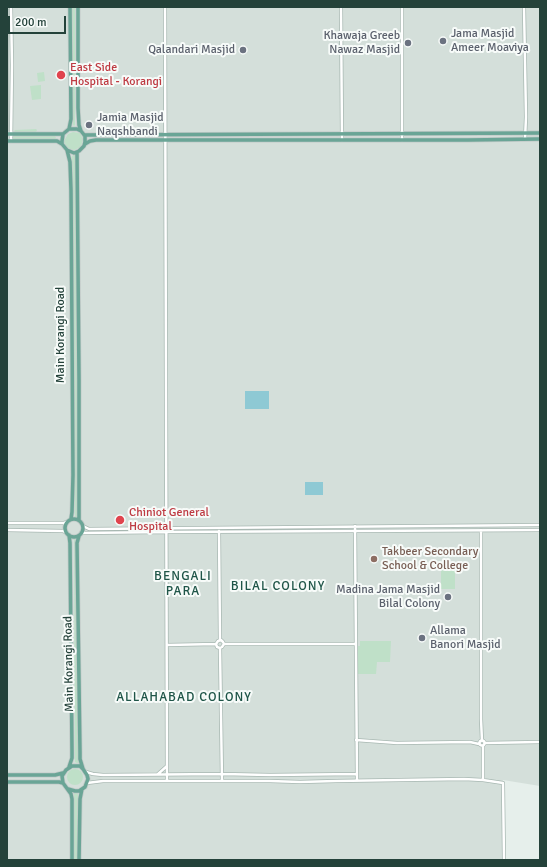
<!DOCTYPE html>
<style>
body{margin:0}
#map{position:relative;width:547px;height:867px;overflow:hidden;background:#e6efeb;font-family:Signika,sans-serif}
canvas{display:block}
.frame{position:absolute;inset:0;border:8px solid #24423a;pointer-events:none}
.scale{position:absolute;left:8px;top:16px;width:58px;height:18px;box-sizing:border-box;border:2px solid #24423a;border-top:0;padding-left:5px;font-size:12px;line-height:14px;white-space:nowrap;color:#24423a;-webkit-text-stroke:3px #f7fbf9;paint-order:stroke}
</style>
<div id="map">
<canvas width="547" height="867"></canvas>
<div class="frame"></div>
<div class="scale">200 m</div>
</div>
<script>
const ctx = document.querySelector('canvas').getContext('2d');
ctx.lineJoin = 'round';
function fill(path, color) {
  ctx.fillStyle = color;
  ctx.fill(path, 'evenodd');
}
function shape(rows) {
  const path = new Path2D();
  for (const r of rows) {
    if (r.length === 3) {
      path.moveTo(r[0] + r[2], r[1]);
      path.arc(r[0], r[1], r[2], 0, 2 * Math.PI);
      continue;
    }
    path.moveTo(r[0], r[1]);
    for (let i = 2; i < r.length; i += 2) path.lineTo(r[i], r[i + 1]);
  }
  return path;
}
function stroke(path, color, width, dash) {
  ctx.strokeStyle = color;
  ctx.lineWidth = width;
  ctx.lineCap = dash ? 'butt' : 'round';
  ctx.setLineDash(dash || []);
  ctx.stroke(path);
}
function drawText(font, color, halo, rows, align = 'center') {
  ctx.font = font + ' Signika,sans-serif';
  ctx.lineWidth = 4;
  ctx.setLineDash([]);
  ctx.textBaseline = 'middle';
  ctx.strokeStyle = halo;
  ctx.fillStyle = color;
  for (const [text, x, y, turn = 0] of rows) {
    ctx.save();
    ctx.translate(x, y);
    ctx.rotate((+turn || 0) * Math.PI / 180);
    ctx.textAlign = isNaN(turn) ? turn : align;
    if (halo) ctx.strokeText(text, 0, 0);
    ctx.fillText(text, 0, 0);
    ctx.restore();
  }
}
fill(shape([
 [7,7,540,7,540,786,503,780,505,860,7,860]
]), '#d4dfda');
fill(shape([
 [72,7,75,7,75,125,74,126,73,125],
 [44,72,45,81,38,82,37,73],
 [41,85,41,99,32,100,30,86],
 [36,129,37,130,36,132,15,132,14,131,15,130],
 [73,132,80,133,83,139,81,147,74,150,70,149,66,147,64,144,64,141,68,134],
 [13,136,55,136,56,138,54,140,14,140,13,139],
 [74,155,76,156,78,517,75,518,72,156],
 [74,539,76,540,79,763,77,763,75,762,75,761],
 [441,569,455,569,455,589,441,589],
 [360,641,391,641,390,662,377,662,376,674,358,674,358,646,360,646],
 [75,777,8],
 [75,792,78,793,78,860,74,860,74,793]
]), '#bfe0c8');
fill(shape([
 [245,391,269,391,269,409,245,409],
 [305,482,314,482,314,495,305,495],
 [314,482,323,482,323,495,314,495]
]), '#8ec9d4');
const minor = shape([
 [165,7,167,781],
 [341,7,342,140],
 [402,7,402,140],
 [524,7,526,117,525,139],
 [7,10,7,134],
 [11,141,12,65,11,7],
 [7,523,64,523,67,522],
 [83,526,89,529,540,525],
 [355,526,357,780],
 [7,530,63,531,66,532],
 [481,530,481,719,482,741],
 [219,531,220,640],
 [81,533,166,532,540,530],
 [224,644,223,642,221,640,218,641,216,644,217,647,220,648,222,647,224,644,356,644],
 [167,645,216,644],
 [220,648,222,781],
 [356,740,397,743,470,742,479,744],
 [482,743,2.5],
 [485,743,540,742],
 [483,746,483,780],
 [86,772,93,774,103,775,222,774,270,775,357,774],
 [158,774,167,766],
 [87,783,103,781,270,781,300,782,336,781,464,779,483,780,503,783,504,860]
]);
const major = shape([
 [78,7,78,108,79,125,81,131],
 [69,129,71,119,70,7],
 [7,134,63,134],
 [84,135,540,133],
 [7,141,57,141,62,144,67,150,74,153,79,151,84,146,85,142,85,136,81,131,77,129,69,129,63,134,62,141,62,144],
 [85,144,90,141,96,140,468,140,540,139],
 [67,150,70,162,71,190,73,475,72,512,71,519],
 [77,152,79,380,79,520],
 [74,528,9],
 [79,536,77,543,80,753,80,759,83,769],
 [69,767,72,758,72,752,70,543,69,535],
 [7,775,55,775,63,773],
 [7,782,59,782,63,783],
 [68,789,75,791,79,791,85,787,88,779,87,775,83,769,80,766,72,766,66,770,62,776,63,783,71,794,72,799,72,860],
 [79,860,80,799,82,789]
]);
stroke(minor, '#a8b8b2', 4);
stroke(major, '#c2cac8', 5);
stroke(minor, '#fff', 2.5);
stroke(major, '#6aa596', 3.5);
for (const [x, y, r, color] of [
 [443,41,4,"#6b7280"],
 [408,43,4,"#6b7280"],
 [243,50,4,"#6b7280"],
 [61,75,5,"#e0444e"],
 [89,125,4,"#6b7280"],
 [120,520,5,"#e0444e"],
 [374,559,4,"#8d6e63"],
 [448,597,4,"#6b7280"],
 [422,638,4,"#6b7280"]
]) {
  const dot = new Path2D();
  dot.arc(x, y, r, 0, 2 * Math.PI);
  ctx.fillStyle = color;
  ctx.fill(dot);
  stroke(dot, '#f7fbf9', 1.5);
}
drawText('12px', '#5b616d', '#f7fbf9', [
 ["Jama Masjid",451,34],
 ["Ameer Moaviya",451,48],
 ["Khawaja Greeb",400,36,"right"],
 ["Nawaz Masjid",400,50,"right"],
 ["Qalandari Masjid",235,50,"right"],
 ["Jamia Masjid",97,118],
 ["Naqshbandi",97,132],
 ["Madina Jama Masjid",440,590,"right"],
 ["Bilal Colony",440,604,"right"],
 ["Allama",430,631],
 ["Banori Masjid",430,645]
], 'left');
drawText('12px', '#be3a42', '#f7fbf9', [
 ["East Side",70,68],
 ["Hospital - Korangi",70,82],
 ["Chiniot General",129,513],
 ["Hospital",129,527]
], 'left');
drawText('12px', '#24423a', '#f7fbf9', [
 ["Main Korangi Road",61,335,-90],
 ["Main Korangi Road",69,664,-91]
]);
drawText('12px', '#785e54', '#f7fbf9', [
 ["Takbeer Secondary",382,552],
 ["School & College",382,566]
], 'left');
ctx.letterSpacing = '1px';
drawText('13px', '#1f5548', '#f7fbf9', [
 ["BENGALI",183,577],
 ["PARA",183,592],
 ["BILAL COLONY",278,587],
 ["ALLAHABAD COLONY",184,698]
]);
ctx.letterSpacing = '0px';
</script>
